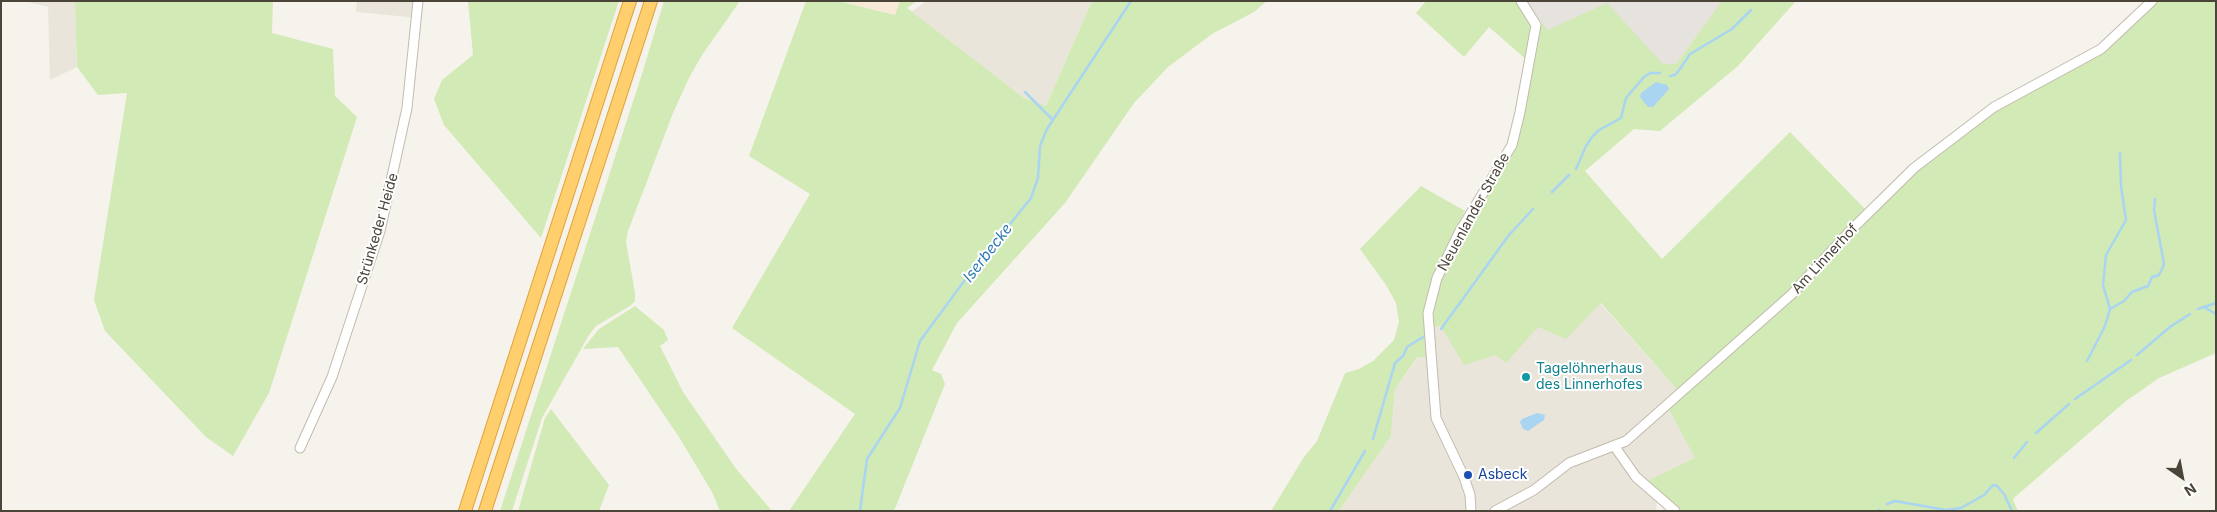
<!DOCTYPE html>
<meta charset="utf-8">
<style>
body{margin:0}
#map{position:relative;width:2217px;height:512px;overflow:hidden;background:#f6f3ec;font-family:Inter,sans-serif}
canvas{display:block}
.frame{position:absolute;inset:0;border:2px solid #4b4439;pointer-events:none}
.north{position:absolute;left:2157px;top:452px;width:50px;height:50px;-webkit-text-stroke:4px #fff;paint-order:stroke;rotate:147deg;font-size:14px;font-weight:700;line-height:20px;text-align:center;color:#4b4439}
.north::after{content:'';display:block;margin:auto;width:18px;height:22px;background:#4b4439;clip-path:polygon(50% 0,100% 100%,50% 72%,0 100%)}
</style>
<div id="map">
<canvas width="2217" height="512"></canvas>
<div class="frame"></div>
<div class="north">N</div>
</div>
<script>
const ctx = document.querySelector('canvas').getContext('2d');
ctx.lineJoin = 'round';
function fill(path, color) {
  ctx.fillStyle = color;
  ctx.fill(path, 'evenodd');
}
function shape(rows) {
  const path = new Path2D();
  for (const r of rows) {
    path.moveTo(r[0], r[1]);
    for (let i = 2; i < r.length; i += 2) path.lineTo(r[i], r[i + 1]);
  }
  return path;
}
function stroke(path, color, width, dash) {
  ctx.strokeStyle = color;
  ctx.lineWidth = width;
  ctx.lineCap = dash ? 'butt' : 'round';
  ctx.setLineDash(dash || []);
  ctx.stroke(path);
}
function drawText(font, color, halo, rows, align = 'center') {
  ctx.font = font + ' Inter,sans-serif';
  ctx.lineWidth = 4;
  ctx.setLineDash([]);
  ctx.textBaseline = 'middle';
  ctx.strokeStyle = halo;
  ctx.fillStyle = color;
  for (const [text, x, y, turn = 0] of rows) {
    ctx.save();
    ctx.translate(x, y);
    ctx.rotate((+turn || 0) * Math.PI / 180);
    ctx.textAlign = isNaN(turn) ? turn : align;
    if (halo) ctx.strokeText(text, 0, 0);
    ctx.fillText(text, 0, 0);
    ctx.restore();
  }
}
fill(shape([
 [24,1,75,1,77,67,50,80,48,7],
 [357,1,421,1,419,18,356,12],
 [927,1,1092,1,1046,106,1024,98,911,12],
 [1600,303,1674,386,1679,398,1668,409,1696,458,1645,482,1657,500,1656,511,1339,511,1391,436,1395,389,1419,357,1426,357,1437,384,1434,328,1440,324,1538,327,1566,338]
]), '#eae5da');
fill(shape([
 [839,1,900,1,895,15]
]), '#f7ead8');
fill(shape([
 [1524,1,1722,1,1676,64,1663,64,1548,30]
]), '#e6e2dd');
fill(shape([
 [75,1,273,1,272,33,333,49,335,96,357,117,269,393,233,456,206,437,105,331,94,300,127,93,98,95,77,67],
 [468,1,619,1,541,238,444,125,434,99,442,80,473,55],
 [664,1,740,1,702,55,689,78,673,113,628,231,626,242,635,293,635,301,630,306,596,326,589,335,542,418,512,511,500,511,642,74],
 [806,1,838,1,895,15,900,1,917,1,907,8,1024,98,1046,106,1092,1,1267,1,1254,12,1212,34,1168,67,1134,103,1065,203,957,323,932,370,941,374,945,384,894,511,789,511,855,414,732,328,810,194,749,156],
 [1426,1,1517,1,1531,25,1527,60,1489,27,1464,57,1416,13],
 [1722,1,1796,1,1738,66,1660,131,1634,129,1585,171,1662,259,1790,132,1866,210,1790,292,1677,393,1674,386,1601,303,1566,339,1538,327,1506,363,1496,355,1464,365,1440,325,1434,328,1434,302,1447,262,1520,129,1542,22,1548,30,1607,3,1663,64,1676,64],
 [2155,1,2216,1,2216,353,2159,378,2126,401,2015,497,2013,500,2018,511,1676,511,1645,482,1695,458,1668,408,1924,163,2003,106,2068,71],
 [1421,186,1465,211,1433,274,1425,309,1426,357,1418,357,1395,389,1391,436,1339,511,1271,511,1304,457,1317,441,1345,373,1359,369,1373,361,1394,340,1399,322,1396,303,1386,285,1360,249],
 [635,306,664,330,668,340,660,346,683,392,737,470,772,511,720,511,712,492,679,437,618,347,583,349,599,329],
 [551,409,609,485,599,511,518,511,545,418]
]), '#d2eab5');
fill(shape([
 [1656,82,1667,85,1669,89,1653,107,1648,107,1640,97,1641,93],
 [1537,413,1545,415,1544,420,1528,431,1523,429,1520,422,1522,419]
]), '#a9d4f2');
stroke(shape([
 [1670,76,1675,75,1680,69,1690,54,1732,29,1751,10],
 [1025,92,1052,119],
 [1576,169,1586,146,1592,137,1599,130,1621,118,1626,98,1644,77,1650,73,1660,73],
 [1552,192,1569,175],
 [2204,307,2216,314],
 [2110,309,2124,301,2132,292,2148,286,2152,277,2159,275,2163,267,2164,264,2154,210,2155,199],
 [2198,309,2216,303],
 [1441,329,1509,235,1533,209],
 [2137,355,2170,327,2190,314],
 [2087,361,2105,326,2110,309,2103,285,2106,255,2126,220,2121,186,2120,153],
 [2075,399,2131,360],
 [2036,433,2069,404],
 [1373,439,1395,363,1403,356,1407,347,1423,337],
 [2014,458,2027,442],
 [1887,504,1895,501,1946,510,1961,508,1984,495,1993,485,1997,486,2004,494,2012,511],
 [860,511,867,459,900,408,920,341,965,280,1031,198,1038,178,1040,146,1047,129,1131,1],
 [1330,511,1365,451],
 [1878,511,1879,510]
]), '#a9d4f2', 2.5);
const minor = shape([
 [1615,447,1636,477,1675,511],
 [300,448,332,377,380,231,407,108,418,1],
 [1471,511,1470,495,1464,477,1436,418,1428,313,1437,278,1460,231,1512,145,1520,112,1536,25,1521,1],
 [1495,511,1534,490,1569,463,1626,441,1792,294,1850,231,1914,168,1994,107,2101,49,2152,1]
]);
const highway = shape([
 [465,511,630,1],
 [485,511,651,1]
]);
stroke(minor, '#c2bbae', 11);
stroke(highway, '#e0a43c', 14);
stroke(minor, '#fff', 9);
stroke(highway, '#ffcf6e', 12);
for (const [x, y, r, color] of [
 [1526,377,5,"#0f9aa8"],
 [1468,475,5,"#1a4fb4"]
]) {
  const dot = new Path2D();
  dot.arc(x, y, r, 0, 2 * Math.PI);
  ctx.fillStyle = color;
  ctx.fill(dot);
  stroke(dot, '#fff', 2);
}
drawText('14px', '#4b4439', '#fff', [
 ["Neuenlander Straße",1474,212,-61],
 ["Strünkeder Heide",378,229,-74],
 ["Am Linnerhof",1825,259,-47]
]);
drawText('14px', '#0d838f', '#fff', [
 ["Tagelöhnerhaus",1536,369],
 ["des Linnerhofes",1536,385]
], 'left');
drawText('14px', '#164399', '#fff', [
 ["Asbeck",1478,475]
], 'left');
drawText('italic 15px', '#2e7ab2', '#fff', [
 ["Iserbecke",988,253,-52]
]);
</script>
